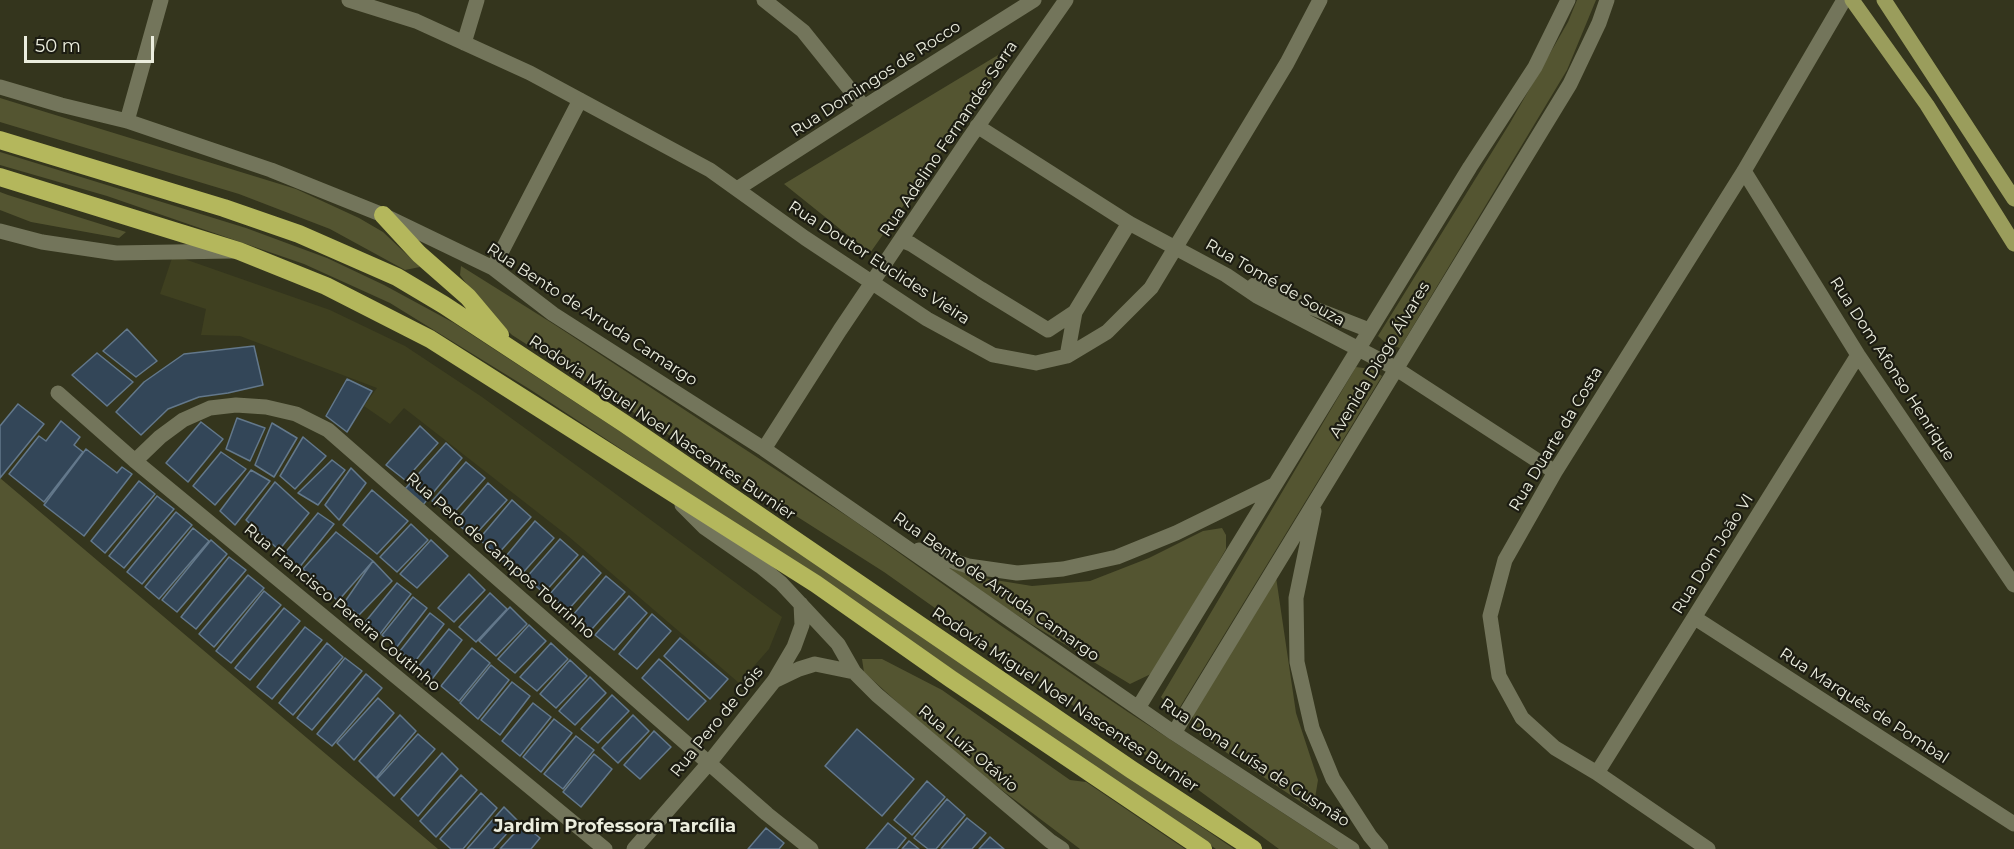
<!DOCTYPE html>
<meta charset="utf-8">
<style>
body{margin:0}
#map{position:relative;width:2014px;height:849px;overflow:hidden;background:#34351d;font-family:Montserrat,sans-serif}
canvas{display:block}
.scale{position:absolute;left:24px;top:36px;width:130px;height:27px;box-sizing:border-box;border:3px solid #ebedde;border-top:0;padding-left:8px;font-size:18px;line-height:21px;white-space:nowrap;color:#ebedde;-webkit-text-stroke:4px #1c1c12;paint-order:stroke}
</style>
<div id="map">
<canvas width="2014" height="849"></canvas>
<div class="scale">50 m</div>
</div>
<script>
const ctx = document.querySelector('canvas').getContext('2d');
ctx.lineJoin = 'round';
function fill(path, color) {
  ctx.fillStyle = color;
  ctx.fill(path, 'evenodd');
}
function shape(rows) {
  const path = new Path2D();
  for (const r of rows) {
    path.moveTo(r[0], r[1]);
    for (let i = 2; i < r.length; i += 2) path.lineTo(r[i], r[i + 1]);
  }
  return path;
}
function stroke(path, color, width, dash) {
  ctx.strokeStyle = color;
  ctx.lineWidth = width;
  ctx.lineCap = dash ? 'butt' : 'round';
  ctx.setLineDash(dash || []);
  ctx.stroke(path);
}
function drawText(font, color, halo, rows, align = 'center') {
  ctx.font = font + ' Montserrat,sans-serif';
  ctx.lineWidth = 4.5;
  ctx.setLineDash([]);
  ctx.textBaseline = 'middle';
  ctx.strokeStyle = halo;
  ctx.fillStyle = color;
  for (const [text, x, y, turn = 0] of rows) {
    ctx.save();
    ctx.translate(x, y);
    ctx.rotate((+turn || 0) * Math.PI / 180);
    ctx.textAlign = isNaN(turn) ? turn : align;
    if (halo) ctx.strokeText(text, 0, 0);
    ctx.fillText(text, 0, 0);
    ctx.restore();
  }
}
fill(shape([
 [173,255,330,310,405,346,482,397,609,489,782,617,769,649,739,683,568,536,404,408,390,424,364,406,377,388,240,336,201,335,206,309,160,294]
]), '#3f4020');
fill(shape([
 [1577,0,1596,0,1567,70,1400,348,1387,344,1378,336,1510,123,1568,22],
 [1018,43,870,253,784,184],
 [0,98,296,189,359,218,383,232,420,267,405,270,330,229,239,194,0,122],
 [0,152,246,228,327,258,384,285,454,323,662,459,1234,849,1216,849,871,614,676,485,531,390,390,303,304,264,107,196,0,165],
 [0,192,8,195,126,232,119,238,31,222,0,210],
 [461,266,555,325,853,520,1000,625,1128,712,1338,849,1279,849,1197,789,1109,731,884,572,512,335,482,305,460,275],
 [1356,367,1371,369,1382,376,1180,707,1168,705,1161,697],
 [0,478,438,849,0,849],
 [1222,528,1226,535,1226,549,1155,672,1130,684,1031,624,938,565,989,579,1032,586,1090,581,1149,558,1203,531],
 [1276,577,1296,713,1318,780,1313,810,1200,735,1192,715],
 [862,659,882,659,942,690,1070,780,1086,782,1185,849,1080,849,978,772,908,712,864,672]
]), '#545531');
const building = shape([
 [127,329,157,361,136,377,103,351,127,329],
 [254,346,263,385,228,393,199,397,168,409,141,435,116,412,144,382,184,354,254,346],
 [97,353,133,382,107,406,72,375,97,353],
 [347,379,372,391,347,432,326,416,347,379],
 [18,404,44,424,0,478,0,426,18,404],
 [237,418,265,428,250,461,226,449,237,418],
 [61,421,80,437,74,445,83,452,44,502,9,474,39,436,46,441,61,421],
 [201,422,223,439,188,482,166,463,201,422],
 [272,423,297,438,274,477,255,465,272,423],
 [420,426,438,443,405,480,386,465,420,426],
 [303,437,326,456,295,489,280,476,303,437],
 [446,443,462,458,422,506,405,489,446,443],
 [86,449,117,473,122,467,132,474,84,536,44,505,86,449],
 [221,452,246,469,215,505,193,486,221,452],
 [332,460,345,470,318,505,298,493,332,460],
 [466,462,485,478,451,516,432,501,466,462],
 [351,468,366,483,339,520,325,505,351,468],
 [251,470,270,481,235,525,220,511,251,470],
 [139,481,155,494,105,553,91,541,139,481],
 [275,482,309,513,279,550,246,520,275,482],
 [488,483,507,500,473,537,455,522,488,483],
 [372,490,408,521,377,554,343,525,372,490],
 [157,496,174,509,124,568,109,556,157,496],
 [512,500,531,517,497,555,479,539,512,500],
 [176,512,192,525,142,584,127,572,176,512],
 [318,513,334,524,298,569,284,554,318,513],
 [535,521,554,538,520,576,502,561,535,521],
 [411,524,428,540,397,572,380,557,411,524],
 [193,528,209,541,159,599,145,587,193,528],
 [336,532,373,561,338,601,303,569,336,532],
 [560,539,578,555,544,593,526,578,560,539],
 [211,540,227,554,177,612,162,600,211,540],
 [431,540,448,556,417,588,400,574,431,540],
 [583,556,601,573,568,610,549,595,583,556],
 [229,557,246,570,196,629,181,617,229,557],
 [373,561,392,581,359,615,344,603,373,561],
 [469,574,485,590,454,622,438,608,469,574],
 [248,575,264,588,214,647,199,634,248,575],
 [606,576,625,592,591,630,573,615,606,576],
 [397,583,411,594,380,634,366,621,397,583],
 [264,591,281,605,231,663,216,651,264,591],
 [490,593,507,609,476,642,459,627,490,593],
 [629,596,647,613,614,650,595,635,629,596],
 [413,597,427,608,396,648,382,635,413,597],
 [510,607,527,624,496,656,479,641,510,607],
 [284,608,300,621,250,680,235,668,284,608],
 [430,613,444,624,413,664,400,651,430,613],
 [652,614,671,631,637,669,619,654,652,614],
 [529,625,546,641,515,673,498,659,529,625],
 [305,627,322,640,272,699,257,687,305,627],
 [449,629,462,640,432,679,418,667,449,629],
 [680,638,728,679,710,699,664,656,680,638],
 [327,643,343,657,293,715,279,703,327,643],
 [551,643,568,659,537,691,520,677,551,643],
 [472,648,490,663,459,701,441,686,472,648],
 [345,658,362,671,312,730,297,718,345,658],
 [659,659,706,701,688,720,642,678,659,659],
 [570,660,587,676,556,708,540,694,570,660],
 [491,665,509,680,478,719,460,703,491,665],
 [366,674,382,688,332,746,317,734,366,674],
 [590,677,606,693,575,725,559,711,590,677],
 [512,682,530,696,500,735,481,720,512,682],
 [612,695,629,711,598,743,581,729,612,695],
 [378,698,394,713,354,760,337,743,378,698],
 [533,703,551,717,520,756,502,741,533,703],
 [400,715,416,731,376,778,359,761,400,715],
 [633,715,649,731,618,763,602,748,633,715],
 [554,719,572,733,541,772,523,757,554,719],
 [857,729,914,779,882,816,825,766,857,729],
 [654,731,671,747,640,779,624,765,654,731],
 [418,734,435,749,394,796,377,779,418,734],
 [576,736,594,750,563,789,544,774,576,736],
 [442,753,458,769,418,816,401,799,442,753],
 [594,754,612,769,581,807,563,792,594,754],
 [461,775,477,790,436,837,420,821,461,775],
 [927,781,945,797,912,835,894,820,927,781],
 [481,793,497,808,463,849,451,849,440,839,481,793],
 [947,799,965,815,936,849,928,849,914,838,947,799],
 [504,807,518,821,493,849,467,849,504,807],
 [967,818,986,833,972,849,941,849,967,818],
 [888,823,906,838,897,849,866,849,888,823],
 [523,824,540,838,531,849,500,849,523,824],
 [766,828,784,843,779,849,748,849,766,828],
 [990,837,1004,849,979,849,990,837],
 [909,841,919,849,902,849,909,841]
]);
fill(building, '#334658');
stroke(building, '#63788b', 1.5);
stroke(shape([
 [349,0,416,21,530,73,710,170,805,238,927,319,993,355,1036,363,1067,356,1107,332,1151,288,1287,63,1320,0],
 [764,0,803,31,864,107],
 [464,43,477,0],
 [0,87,61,105,127,121,271,170,383,215,493,268,553,314,764,449,1174,733,1352,849],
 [127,121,161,0],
 [977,126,1129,223,1226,275,1257,296,1395,368,1555,472],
 [1744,171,1858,355,2014,585],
 [737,189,883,95,1034,0],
 [0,231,42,242,116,253,232,251],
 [901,240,911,244,981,289,1048,330,1075,312,1129,223],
 [493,268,580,100],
 [1254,285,1369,330],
 [1067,356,1075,312],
 [58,393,135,461,605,849],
 [764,449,840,330,968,140,1066,0],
 [135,461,160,437,183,420,210,408,236,405,266,407,296,414,328,430,767,814,811,849],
 [682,505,704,527,760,566,781,583,838,644,854,672,877,695,1050,841,1062,849],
 [1314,511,1296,598,1297,662,1312,728,1333,779,1370,836,1381,849],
 [919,550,968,566,1017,573,1063,569,1117,557,1176,533,1274,485],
 [1695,618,2014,824],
 [774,681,799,669,815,664,854,672],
 [1138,708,1470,167,1535,67,1568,0],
 [1174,733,1570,84,1599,23,1607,0],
 [1597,773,1858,355],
 [634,849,709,763,774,681,794,647,802,625,801,604],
 [1708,849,1597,773,1555,748,1522,718,1499,676,1490,616,1505,560,1555,472,1744,171,1844,0]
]), '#73755b', 15);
stroke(shape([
 [1852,0,1927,105,2014,244],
 [1884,0,2014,199]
]), '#9a9d5c', 15);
stroke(shape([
 [0,140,224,208,299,234,397,277,444,305,625,424,1132,770,1253,849],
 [0,177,239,251,326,286,430,339,816,584,951,679,1203,849],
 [383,215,419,254,468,297,500,335]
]), '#b4b75c', 18);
drawText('16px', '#ebedde', '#1c1c12', [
 ["Rua Domingos de Rocco",876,79,-33],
 ["Rua Adelino Fernandes Serra",949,139,-56],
 ["Rua Doutor Euclides Vieira",879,263,33],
 ["Rua Tomé de Souza",1275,283,30],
 ["Rua Bento de Arruda Camargo",592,315,33],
 ["Avenida Diogo Álvares",1380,360,-59],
 ["Rua Dom Afonso Henrique",1892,369,57],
 ["Rodovia Miguel Noel Nascentes Burnier",662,428,34],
 ["Rua Duarte da Costa",1556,439,-59],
 ["Rua Dom João VI",1713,554,-58],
 ["Rua Pero de Campos Tourinho",500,556,41],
 ["Rua Bento de Arruda Camargo",996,587,35],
 ["Rua Francisco Pereira Coutinho",342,608,40],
 ["Rodovia Miguel Noel Nascentes Burnier",1065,700,34],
 ["Rua Marquês de Pombal",1864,706,33],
 ["Rua Pero de Góis",717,722,-51],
 ["Rua Luíz Otávio",968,749,40],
 ["Rua Dona Luísa de Gusmão",1255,763,33]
]);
drawText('bold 18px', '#ebedde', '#1c1c12', [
 ["Jardim Professora Tarcília",615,827]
]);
</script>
